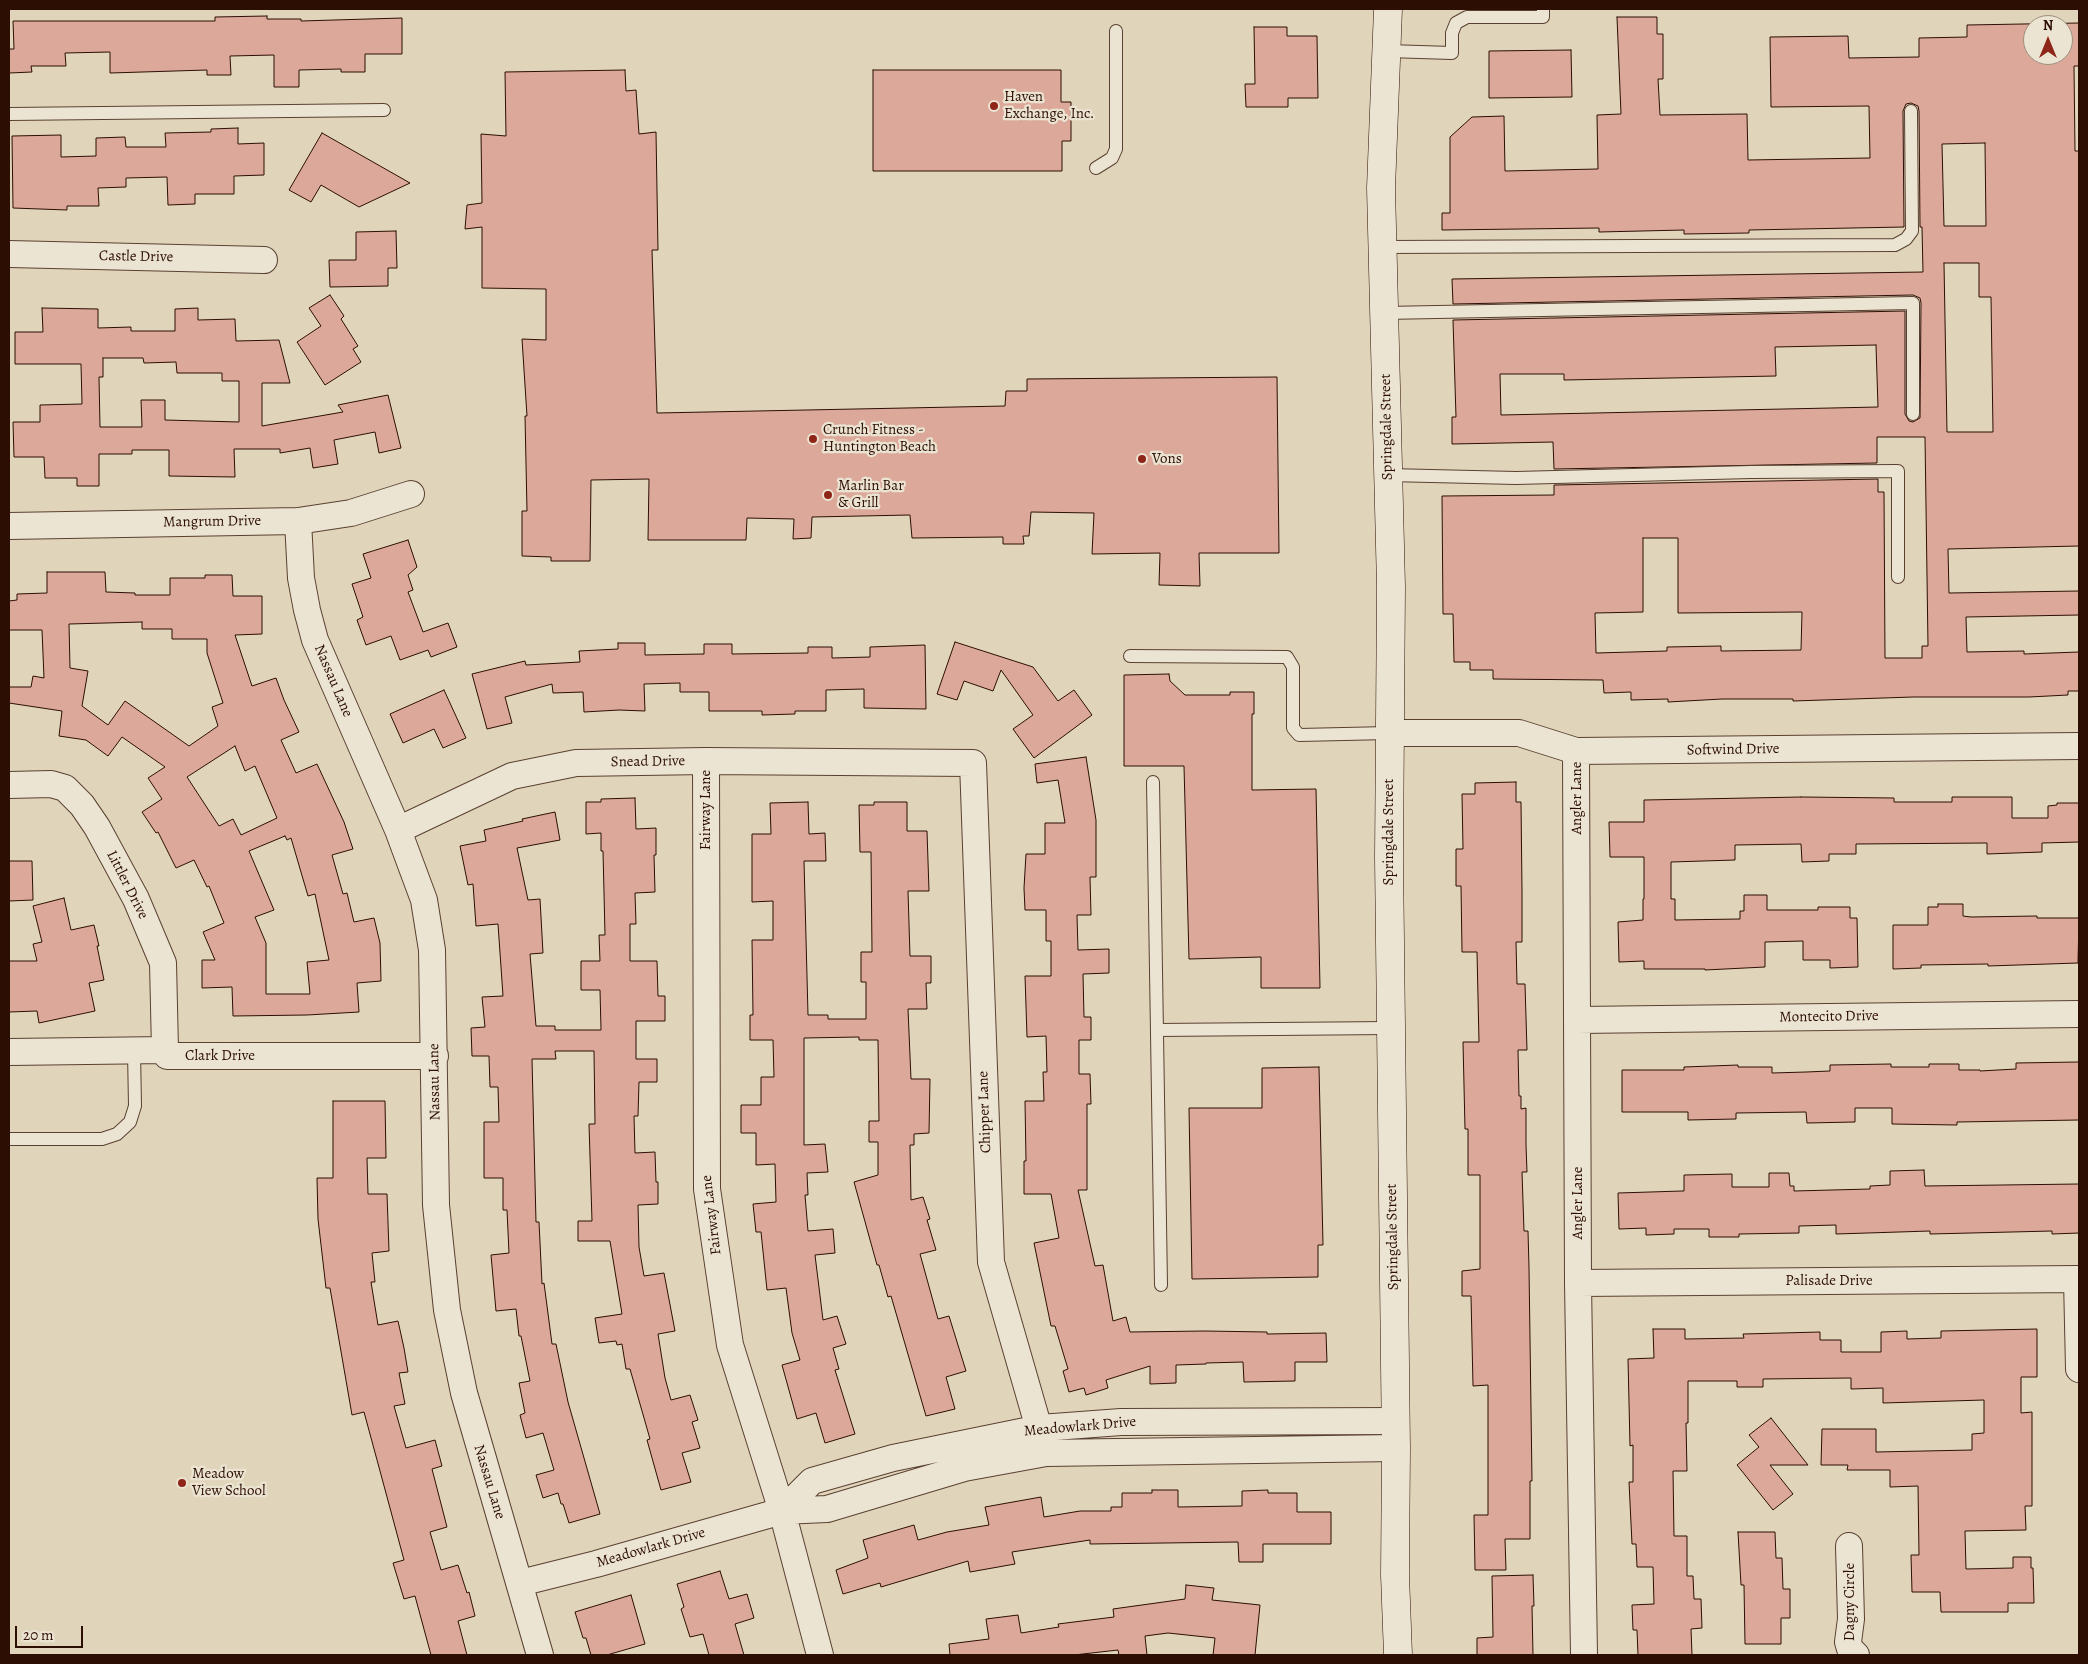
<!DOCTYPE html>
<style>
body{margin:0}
#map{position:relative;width:2088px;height:1664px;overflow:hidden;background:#e0d5ba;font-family:Alegreya,serif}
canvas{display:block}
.frame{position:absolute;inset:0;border:10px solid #2d0e03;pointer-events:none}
.north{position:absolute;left:2023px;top:15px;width:50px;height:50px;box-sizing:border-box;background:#ebe4d2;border:1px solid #9f8e7f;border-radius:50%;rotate:0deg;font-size:14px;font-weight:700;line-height:20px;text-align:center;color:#2d0e03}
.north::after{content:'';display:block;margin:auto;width:18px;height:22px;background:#8f2418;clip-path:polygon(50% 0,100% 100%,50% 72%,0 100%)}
.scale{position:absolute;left:15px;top:1626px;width:68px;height:22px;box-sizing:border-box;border:2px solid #2d0e03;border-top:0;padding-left:6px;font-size:15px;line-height:18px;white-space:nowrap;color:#2d0e03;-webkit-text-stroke:4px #ebe4d2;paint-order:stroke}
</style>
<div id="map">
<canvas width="2088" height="1664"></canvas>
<div class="frame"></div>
<div class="north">N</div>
<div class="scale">20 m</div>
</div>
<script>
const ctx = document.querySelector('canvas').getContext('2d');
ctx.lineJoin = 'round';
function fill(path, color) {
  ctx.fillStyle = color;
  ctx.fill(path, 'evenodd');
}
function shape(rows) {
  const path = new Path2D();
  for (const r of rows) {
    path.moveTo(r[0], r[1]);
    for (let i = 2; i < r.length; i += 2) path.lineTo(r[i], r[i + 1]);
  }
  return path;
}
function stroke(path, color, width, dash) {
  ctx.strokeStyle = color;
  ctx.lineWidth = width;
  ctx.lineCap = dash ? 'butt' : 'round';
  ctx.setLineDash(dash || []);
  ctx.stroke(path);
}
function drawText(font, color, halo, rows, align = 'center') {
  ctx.font = font + ' Alegreya,serif';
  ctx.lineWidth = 4.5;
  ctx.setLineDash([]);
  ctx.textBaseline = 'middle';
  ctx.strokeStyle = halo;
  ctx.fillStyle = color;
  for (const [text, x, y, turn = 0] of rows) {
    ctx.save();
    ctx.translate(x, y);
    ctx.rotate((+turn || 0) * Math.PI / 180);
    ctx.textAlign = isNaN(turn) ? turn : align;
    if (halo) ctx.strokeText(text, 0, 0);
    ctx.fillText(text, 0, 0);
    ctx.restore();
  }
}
const building = shape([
 [267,16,267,19,301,19,301,21,402,18,402,54,365,54,365,72,341,72,341,69,299,70,299,87,274,87,274,55,230,56,231,75,207,75,207,70,110,73,110,52,65,53,66,66,31,66,32,72,9,73,9,49,14,49,13,21,215,21,215,17,267,16],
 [1617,17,1657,17,1657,34,1663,34,1663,79,1658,79,1660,115,1747,114,1748,160,1870,158,1869,106,1771,107,1770,37,1848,36,1849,58,1919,57,1919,38,1967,37,1967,25,2079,23,2079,66,2074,66,2075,151,2079,151,2079,546,1948,549,1949,593,2079,591,2079,615,1966,617,1967,652,2024,651,2024,654,2079,652,2079,691,2068,691,2068,695,2029,697,1913,697,1793,701,1793,699,1722,699,1668,702,1668,699,1631,700,1631,692,1604,693,1603,680,1493,679,1493,670,1470,670,1470,662,1454,662,1453,614,1443,614,1442,496,1554,495,1554,485,1878,479,1878,492,1884,492,1885,658,1922,658,1922,646,1928,646,1925,437,1877,437,1877,463,1554,469,1553,442,1452,444,1452,417,1456,417,1453,320,1905,311,1905,414,1909,421,1913,422,1920,418,1921,303,1920,298,1913,295,1453,304,1452,279,1923,272,1922,227,1920,227,1919,111,1918,106,1911,103,1906,104,1903,111,1904,227,1749,230,1749,233,1684,234,1684,230,1599,232,1599,228,1442,230,1442,213,1450,213,1450,137,1472,117,1504,116,1505,171,1598,169,1597,115,1621,114,1617,17],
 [2033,25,2063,25,2063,55,2033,55,2033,25],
 [1985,143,1986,226,1944,226,1942,144,1985,143],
 [1944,263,1979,263,1979,297,1991,297,1993,432,1947,432,1944,263],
 [1876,345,1878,407,1501,415,1500,374,1564,374,1564,380,1776,376,1775,347,1876,345],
 [1643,538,1678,538,1678,613,1802,612,1801,650,1721,651,1721,646,1667,647,1667,651,1596,653,1595,613,1643,612,1643,538],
 [1254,27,1287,27,1287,36,1317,36,1318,98,1288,98,1288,107,1246,107,1245,84,1255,84,1254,27],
 [1571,50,1572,97,1489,98,1489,51,1571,50],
 [625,70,626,91,636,90,639,134,656,132,658,250,652,250,657,413,1005,406,1006,391,1027,391,1027,379,1277,377,1279,553,1199,553,1200,586,1159,585,1160,553,1092,554,1094,513,1031,512,1029,536,1023,536,1024,544,1003,544,1003,537,912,538,910,515,812,517,811,538,793,539,794,519,747,518,746,540,648,540,649,479,591,480,590,561,551,561,551,557,522,556,522,511,527,511,525,416,527,416,522,339,546,340,546,289,482,288,482,227,465,229,467,205,482,203,481,134,506,136,505,72,625,70],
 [873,70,1061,70,1061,102,1071,102,1071,141,1062,141,1062,171,873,171,873,70],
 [238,128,238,144,264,143,264,175,234,176,234,194,195,194,195,204,168,205,167,177,126,178,126,187,98,188,99,206,67,206,67,210,13,208,12,136,61,135,61,157,96,156,96,138,125,137,126,147,166,147,165,133,211,132,211,129,238,128],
 [322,133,410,183,359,207,321,185,311,202,289,190,322,133],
 [396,231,397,268,388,268,388,286,330,287,329,260,356,260,356,232,396,231],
 [330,295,344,316,341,319,358,346,353,349,361,362,325,385,297,342,321,326,309,308,330,295],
 [42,308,98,309,98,328,131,327,131,331,175,331,175,309,198,308,198,320,235,319,236,341,279,340,290,383,262,383,262,426,343,412,338,405,388,395,401,448,379,453,375,432,334,440,338,464,313,468,310,448,280,453,280,449,234,449,235,477,169,476,169,450,132,450,132,454,99,454,99,486,77,486,77,478,45,478,44,457,14,457,13,422,40,422,40,405,82,404,81,364,15,364,15,332,43,332,42,308],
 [103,358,143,358,144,363,176,362,177,373,222,373,222,381,239,381,239,422,165,420,165,400,141,400,142,427,100,427,99,377,103,377,103,358],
 [408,540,417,567,408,575,413,590,408,592,423,632,448,623,457,647,431,657,428,650,400,660,391,636,366,645,357,620,363,617,352,584,371,578,363,554,408,540],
 [47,572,105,572,106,592,135,593,135,595,170,595,170,578,205,578,205,575,232,575,233,596,262,596,262,634,235,635,252,686,276,678,284,700,299,732,281,740,296,773,317,764,344,822,353,849,332,855,343,894,347,893,354,922,374,918,380,943,381,981,357,983,359,1012,307,1015,233,1016,232,987,202,988,202,960,215,960,203,932,224,923,209,886,207,887,194,860,176,868,158,832,156,833,142,812,162,799,148,778,165,767,122,737,108,756,86,740,59,736,62,711,9,703,9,687,31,687,33,676,44,678,42,630,9,630,9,601,17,600,17,594,47,593,47,572],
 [142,622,142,629,172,629,172,639,207,639,207,653,223,703,212,707,218,726,189,746,125,701,108,725,82,706,88,671,70,668,69,624,142,622],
 [235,746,245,771,255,766,277,818,241,835,233,819,219,826,187,777,235,746],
 [285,836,287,840,291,838,308,896,315,894,329,960,307,962,310,994,266,994,266,943,255,917,274,910,249,851,285,836],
 [955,642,1033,667,1058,701,1074,690,1092,715,1034,758,1013,729,1033,715,1001,670,993,691,964,681,957,700,937,694,955,642],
 [618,643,645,643,645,655,704,654,704,644,732,644,732,654,808,653,808,647,832,647,832,658,870,657,870,647,925,645,926,709,864,708,864,689,826,690,826,711,795,711,795,714,762,715,762,711,709,711,709,692,680,692,680,683,644,684,645,711,619,710,584,712,583,692,553,693,552,684,505,697,512,723,487,729,472,674,525,661,526,665,580,662,579,651,618,649,618,643],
 [1169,674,1170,681,1185,695,1230,695,1230,692,1254,692,1254,714,1252,714,1252,790,1316,789,1320,988,1261,988,1261,957,1189,959,1184,766,1124,766,1124,675,1169,674],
 [444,690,466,738,443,748,434,729,403,743,390,714,444,690],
 [1086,757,1096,820,1096,877,1090,877,1091,915,1077,915,1078,950,1109,949,1109,973,1083,974,1084,1017,1091,1017,1091,1040,1079,1040,1079,1074,1090,1074,1091,1104,1087,1104,1087,1190,1078,1190,1095,1266,1103,1265,1113,1321,1126,1317,1130,1332,1205,1331,1267,1332,1267,1334,1326,1333,1327,1362,1295,1362,1295,1381,1244,1382,1243,1362,1206,1363,1206,1364,1176,1365,1176,1383,1150,1384,1150,1366,1106,1380,1108,1388,1086,1395,1084,1388,1069,1392,1063,1371,1068,1369,1055,1326,1051,1326,1034,1243,1059,1238,1051,1194,1024,1194,1024,1161,1026,1161,1025,1101,1044,1101,1043,1072,1047,1072,1046,1036,1027,1037,1025,976,1051,976,1051,941,1046,941,1046,910,1025,910,1024,888,1026,854,1045,854,1045,823,1065,823,1058,780,1037,783,1035,764,1086,757],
 [1516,782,1516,802,1521,802,1522,891,1522,942,1516,942,1517,984,1525,984,1527,1050,1518,1050,1519,1096,1521,1096,1521,1109,1526,1108,1526,1145,1527,1172,1522,1172,1524,1231,1528,1231,1529,1268,1532,1481,1530,1481,1530,1539,1505,1539,1506,1570,1475,1570,1474,1515,1488,1515,1488,1385,1473,1386,1471,1296,1462,1296,1462,1271,1480,1269,1480,1175,1468,1175,1468,1129,1465,1129,1463,1042,1479,1042,1477,952,1462,952,1461,886,1456,886,1456,849,1463,849,1462,794,1475,794,1475,783,1516,782],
 [1801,797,1894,798,1894,802,1952,802,1952,797,2012,797,2012,818,2048,818,2048,806,2057,805,2057,803,2079,803,2079,842,2042,843,2042,852,1987,854,1987,843,1856,844,1856,854,1829,854,1829,861,1802,862,1801,844,1735,845,1735,860,1671,862,1671,899,1675,899,1675,920,1740,919,1740,911,1744,911,1744,895,1767,895,1767,910,1818,910,1818,907,1850,907,1850,918,1857,918,1858,967,1830,968,1830,960,1803,960,1803,941,1765,942,1765,967,1705,970,1705,969,1644,969,1644,961,1619,962,1618,922,1643,920,1643,899,1644,899,1644,857,1610,857,1609,822,1644,822,1644,800,1801,797],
 [635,798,636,829,656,828,656,855,654,855,655,892,635,893,636,924,630,924,630,961,657,961,658,996,665,996,665,1021,636,1021,636,1059,657,1059,657,1082,639,1082,638,1116,634,1116,635,1153,655,1152,656,1182,658,1182,658,1204,638,1205,639,1247,644,1276,664,1273,675,1331,658,1334,665,1378,671,1400,690,1395,698,1420,692,1422,700,1448,682,1453,691,1482,661,1490,647,1440,650,1439,630,1369,626,1369,622,1344,617,1345,616,1341,599,1343,595,1318,622,1314,610,1241,578,1241,578,1221,592,1221,589,1124,595,1124,594,1051,555,1051,556,1059,532,1059,536,1222,539,1222,542,1284,544,1283,552,1344,556,1344,568,1402,600,1514,569,1523,563,1504,561,1504,558,1493,543,1498,536,1475,554,1470,543,1433,526,1438,520,1415,525,1413,519,1383,530,1381,521,1336,519,1336,516,1309,496,1311,491,1255,509,1253,507,1210,503,1210,503,1178,484,1178,484,1122,499,1122,498,1087,490,1087,489,1056,472,1056,471,1028,485,1027,482,997,503,996,498,924,476,926,473,884,468,885,460,846,486,841,484,830,523,821,522,819,555,812,560,840,517,848,528,900,540,899,543,953,530,954,536,1026,555,1026,555,1030,601,1030,600,990,581,990,581,961,600,961,599,935,605,935,603,851,601,851,601,833,586,834,586,802,601,802,601,799,635,798],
 [808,802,809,834,825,833,826,861,804,861,808,1015,828,1015,828,1019,866,1019,866,982,861,982,861,952,872,952,871,852,860,852,859,805,874,805,874,802,907,802,907,831,927,831,929,891,908,891,910,956,931,956,931,983,926,983,927,1009,908,1009,911,1079,930,1079,929,1133,914,1134,914,1145,910,1145,911,1200,923,1197,930,1219,927,1220,936,1250,920,1254,938,1319,949,1316,966,1371,946,1377,955,1409,926,1416,891,1296,888,1297,879,1265,877,1265,854,1182,878,1175,878,1142,869,1142,869,1121,879,1121,878,1040,859,1040,859,1037,804,1038,804,1145,825,1144,828,1172,807,1173,808,1195,805,1195,808,1231,833,1229,835,1253,815,1255,823,1320,837,1316,846,1344,833,1348,839,1369,835,1370,855,1434,825,1443,816,1413,797,1419,782,1365,800,1360,792,1333,786,1288,767,1290,761,1232,756,1232,753,1204,776,1202,775,1164,756,1165,756,1133,741,1133,741,1105,761,1105,761,1077,774,1077,773,1040,750,1040,750,1015,753,1015,752,940,773,940,773,901,752,902,752,834,771,834,770,803,808,802],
 [9,861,32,861,33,900,9,901,9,861],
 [64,898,71,930,94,925,99,946,97,946,104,980,89,983,95,1011,39,1023,37,1011,9,1012,9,961,37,961,33,944,42,942,33,906,64,898],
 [1938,904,1963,904,1963,916,1971,917,2037,916,2037,918,2079,918,2078,963,1988,966,1988,964,1921,965,1921,968,1893,969,1893,925,1928,925,1928,907,1938,907,1938,904],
 [2079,1062,2079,1120,1957,1122,1957,1125,1892,1124,1892,1108,1855,1108,1855,1122,1807,1123,1806,1112,1736,1113,1736,1119,1688,1120,1688,1112,1622,1112,1622,1070,1684,1070,1684,1067,1738,1065,1738,1067,1772,1067,1772,1073,1806,1072,1830,1071,1830,1065,1891,1064,1891,1067,1929,1067,1929,1064,1959,1064,1959,1070,1980,1070,1980,1071,2016,1069,2016,1063,2079,1062],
 [1319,1067,1323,1245,1318,1245,1318,1277,1192,1279,1189,1108,1262,1108,1262,1068,1319,1067],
 [333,1101,385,1101,386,1158,367,1158,368,1194,387,1194,389,1251,372,1253,375,1282,371,1282,378,1325,398,1321,404,1348,408,1372,399,1373,405,1404,394,1406,406,1448,435,1440,442,1466,432,1469,447,1527,430,1532,441,1570,458,1565,467,1593,469,1592,475,1616,458,1621,467,1655,431,1655,415,1596,404,1599,393,1563,404,1560,380,1471,364,1412,352,1415,330,1288,326,1288,318,1219,317,1178,333,1178,333,1101],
 [1924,1170,1925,1186,2079,1184,2079,1233,2052,1234,2052,1231,1930,1234,1930,1231,1836,1234,1836,1225,1799,1226,1799,1233,1739,1234,1739,1237,1709,1237,1709,1229,1674,1229,1674,1234,1646,1235,1646,1228,1619,1229,1618,1193,1682,1191,1684,1191,1684,1175,1732,1174,1732,1187,1769,1187,1769,1173,1789,1173,1790,1186,1794,1186,1794,1191,1870,1189,1870,1186,1890,1185,1890,1171,1924,1170],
 [1653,1329,1685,1329,1685,1339,1744,1338,1743,1334,1820,1332,1820,1340,1841,1340,1841,1352,1881,1352,1881,1332,1907,1331,1907,1339,1941,1338,1941,1331,2037,1329,2037,1377,2021,1377,2021,1413,2032,1412,2032,1506,2025,1506,2026,1530,1965,1531,1966,1569,2013,1568,2013,1557,2031,1557,2031,1568,2033,1568,2034,1603,2008,1603,2008,1612,1941,1612,1940,1592,1912,1592,1911,1555,1919,1555,1918,1486,1890,1487,1890,1470,1847,1470,1848,1465,1821,1465,1822,1429,1876,1429,1876,1452,1972,1450,1972,1434,1984,1433,1984,1400,1883,1403,1883,1388,1851,1389,1851,1378,1763,1379,1763,1387,1737,1387,1737,1381,1688,1381,1688,1423,1686,1423,1687,1471,1673,1471,1674,1536,1687,1536,1687,1576,1693,1576,1694,1599,1701,1599,1702,1628,1691,1629,1692,1655,1638,1655,1637,1630,1633,1630,1632,1605,1654,1604,1653,1567,1637,1567,1636,1544,1632,1544,1629,1482,1633,1482,1633,1445,1630,1446,1628,1359,1654,1358,1653,1329],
 [1771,1418,1808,1465,1770,1465,1793,1494,1773,1510,1737,1465,1759,1447,1749,1435,1771,1418],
 [1152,1490,1178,1490,1178,1507,1242,1506,1242,1491,1268,1490,1268,1493,1297,1493,1297,1512,1331,1512,1331,1544,1263,1544,1263,1562,1239,1562,1238,1542,1090,1544,1090,1540,1012,1552,1015,1564,970,1572,968,1561,881,1587,880,1583,843,1594,836,1570,868,1558,863,1540,914,1525,918,1540,947,1532,989,1525,985,1507,1041,1497,1044,1517,1080,1511,1111,1511,1111,1507,1122,1507,1122,1493,1152,1493,1152,1490],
 [1738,1532,1775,1532,1776,1558,1782,1558,1783,1589,1790,1589,1790,1618,1781,1618,1781,1644,1745,1644,1744,1585,1741,1585,1738,1532],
 [720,1571,729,1599,747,1594,754,1618,735,1624,744,1655,709,1655,703,1634,690,1637,681,1609,684,1607,677,1584,720,1571],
 [1533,1575,1534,1606,1532,1606,1533,1655,1477,1655,1477,1638,1493,1637,1492,1576,1533,1575],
 [1186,1585,1214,1588,1212,1600,1260,1605,1255,1655,1213,1655,1215,1638,1168,1633,1145,1636,1147,1655,1119,1655,1118,1650,1074,1655,950,1655,949,1644,989,1639,986,1619,1018,1615,1021,1633,1059,1627,1058,1624,1114,1617,1113,1609,1185,1599,1186,1585],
 [631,1595,645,1644,607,1655,591,1655,586,1638,583,1638,575,1612,631,1595]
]);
fill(building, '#dba89a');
stroke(building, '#2d0e03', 1);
const service = shape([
 [1387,51,1452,53,1452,33,1456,23,1467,17,1543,17,1543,9],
 [9,114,384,110],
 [1096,168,1112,158,1116,149,1116,31],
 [1383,247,1895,245,1906,239,1912,231,1911,111],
 [1384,313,1913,303,1913,414],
 [1388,475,1516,478,1751,472,1898,471,1898,577],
 [1130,656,1287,657,1293,667,1293,728,1299,735,1389,733],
 [1153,782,1161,1285],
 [1157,1030,1390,1028],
 [9,1139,102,1139,117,1134,130,1122,135,1106,134,1051]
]);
const minor = shape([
 [9,254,264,260],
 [298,521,301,578,307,610,315,640,398,830,424,900,432,950,436,1205,447,1310,464,1393,540,1655],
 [9,526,298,521,351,513,411,494],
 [1389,733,1519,733,1576,751,2079,746],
 [1576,751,1578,1283,1584,1655],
 [706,761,707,1189,730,1345,782,1511,820,1655],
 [9,785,51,784,65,788,82,805,97,827,136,899,163,963,165,1050],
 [398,830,512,776,576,763,706,761,973,763,991,1262,1046,1453],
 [1578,1020,2079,1014],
 [9,1052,165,1050,167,1056,435,1056],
 [2077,1279,2079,1369],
 [1578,1283,2079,1279],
 [782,1511,812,1481,893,1458,1040,1428,1121,1422,1395,1421],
 [1849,1546,1851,1619,1848,1642,1850,1649,1856,1655],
 [520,1583,596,1564,782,1511,827,1509,964,1468,1046,1453,1396,1448]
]);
const secondary = shape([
 [1388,9,1381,188,1391,586,1389,858,1396,1448,1395,1575,1398,1655]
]);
stroke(service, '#5a4031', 14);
stroke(minor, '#5a4031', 28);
stroke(secondary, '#2d0e03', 29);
stroke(service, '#ebe4d2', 12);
stroke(minor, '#ebe4d2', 26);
stroke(secondary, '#ebe4d2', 28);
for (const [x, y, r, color] of [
 [994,106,5,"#8f2418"],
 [813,439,5,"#8f2418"],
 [1142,459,5,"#8f2418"],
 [828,495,5,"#8f2418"],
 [182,1483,5,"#8f2418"]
]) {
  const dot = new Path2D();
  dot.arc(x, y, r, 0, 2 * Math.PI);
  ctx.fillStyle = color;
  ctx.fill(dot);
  stroke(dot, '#ebe4d2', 2);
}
drawText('15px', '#2d0e03', '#ebe4d2', [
 ["Haven",1004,97],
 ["Exchange, Inc.",1004,114],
 ["Crunch Fitness -",823,430],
 ["Huntington Beach",823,447],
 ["Vons",1152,459],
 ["Marlin Bar",838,486],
 ["& Grill",838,503],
 ["Meadow",192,1474],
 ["View School",192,1491]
], 'left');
drawText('15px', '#2d0e03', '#ebe4d2', [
 ["Castle Drive",136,257,1],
 ["Springdale Street",1387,427,-91],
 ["Mangrum Drive",212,522,-1],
 ["Nassau Lane",333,681,67],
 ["Softwind Drive",1733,750,-1],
 ["Snead Drive",648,762,-1],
 ["Angler Lane",1577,798,-90],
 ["Fairway Lane",706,810,-90],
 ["Springdale Street",1389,832,-90],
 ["Littler Drive",127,885,63],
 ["Montecito Drive",1829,1017,-1],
 ["Clark Drive",220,1056],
 ["Nassau Lane",435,1082,-91],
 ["Chipper Lane",985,1112,-92],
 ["Angler Lane",1578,1203,-90],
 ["Fairway Lane",712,1215,-97],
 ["Springdale Street",1393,1237,-91],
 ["Palisade Drive",1829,1281],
 ["Meadowlark Drive",1080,1427,-5],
 ["Nassau Lane",489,1482,73],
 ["Meadowlark Drive",651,1548,-16],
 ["Dagny Circle",1850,1602,-90]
]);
</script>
